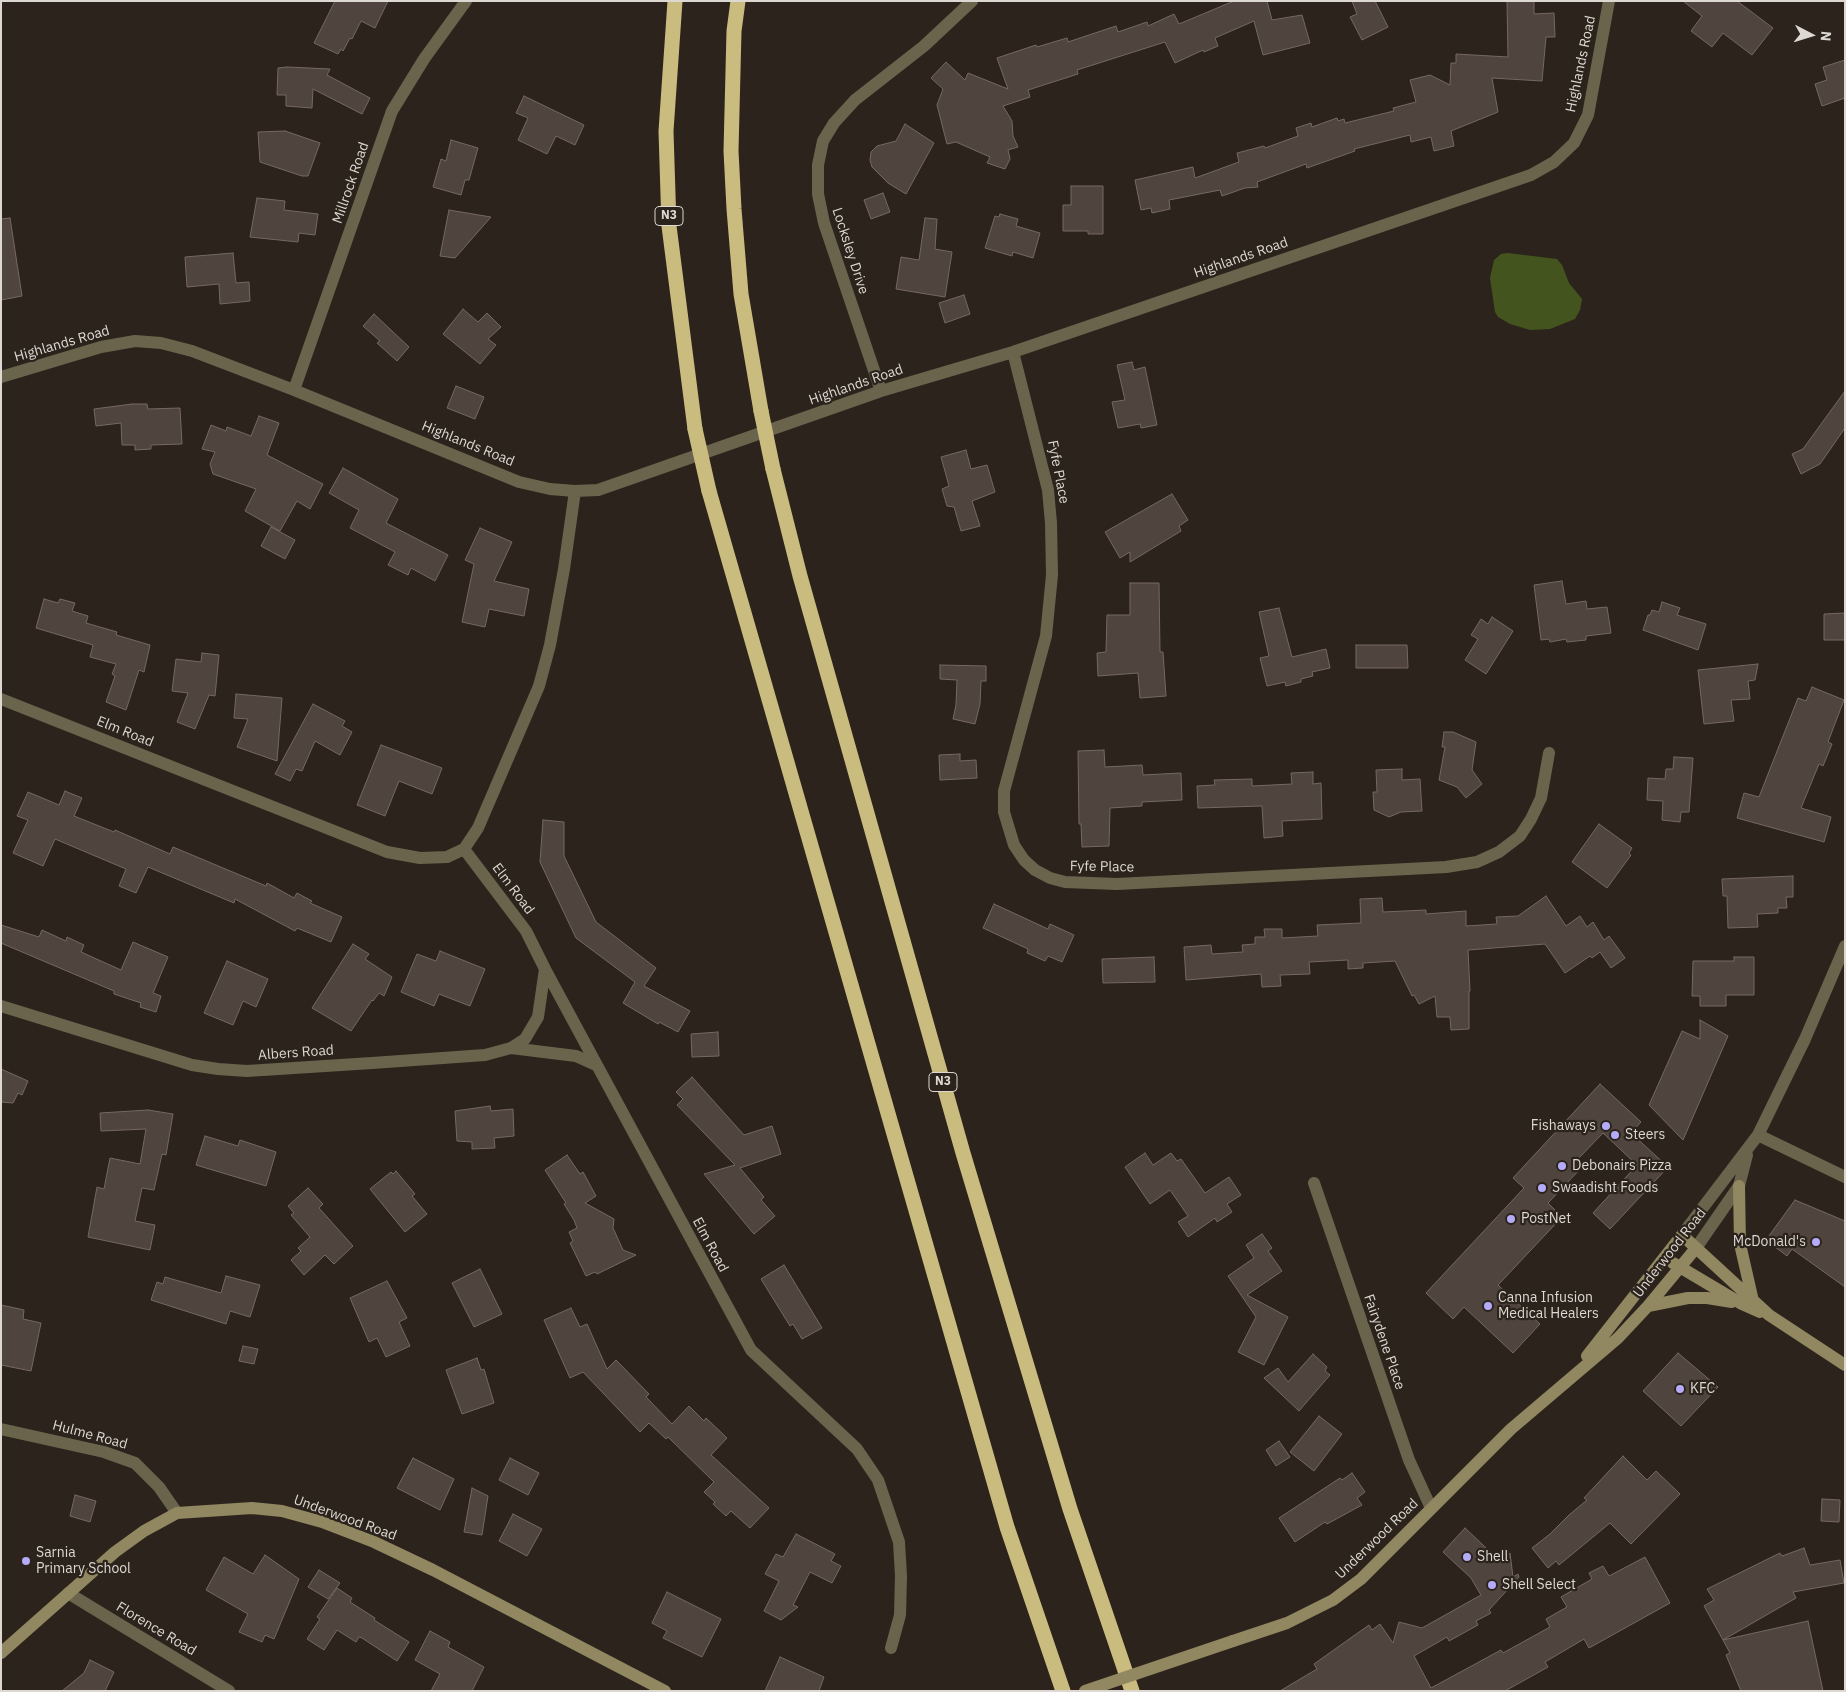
<!DOCTYPE html>
<style>
body{margin:0}
#map{position:relative;width:1846px;height:1692px;overflow:hidden;background:#2c241c;font-family:"IBM Plex Sans",sans-serif}
canvas{display:block}
.frame{position:absolute;inset:0;border:2px solid #ddd8d2;pointer-events:none}
.north{position:absolute;left:1786px;top:10px;width:50px;height:50px;-webkit-text-stroke:4px #2c241c;paint-order:stroke;rotate:95deg;font-size:14px;font-weight:700;line-height:20px;text-align:center;color:#ddd8d2}
.north::after{content:'';display:block;margin:auto;width:18px;height:22px;background:#ddd8d2;clip-path:polygon(50% 0,100% 100%,50% 72%,0 100%)}
</style>
<div id="map">
<canvas width="1846" height="1692"></canvas>
<div class="frame"></div>
<div class="north">N</div>
</div>
<script>
const ctx = document.querySelector('canvas').getContext('2d');
ctx.lineJoin = 'round';
function fill(path, color) {
  ctx.fillStyle = color;
  ctx.fill(path, 'evenodd');
}
function shape(rows) {
  const path = new Path2D();
  for (const r of rows) {
    path.moveTo(r[0], r[1]);
    for (let i = 2; i < r.length; i += 2) path.lineTo(r[i], r[i + 1]);
  }
  return path;
}
function stroke(path, color, width, dash) {
  ctx.strokeStyle = color;
  ctx.lineWidth = width;
  ctx.lineCap = dash ? 'butt' : 'round';
  ctx.setLineDash(dash || []);
  ctx.stroke(path);
}
function drawText(font, color, halo, rows, align = 'center') {
  ctx.font = font + ' "IBM Plex Sans",sans-serif';
  ctx.lineWidth = 4.5;
  ctx.setLineDash([]);
  ctx.textBaseline = 'middle';
  ctx.strokeStyle = halo;
  ctx.fillStyle = color;
  for (const [text, x, y, turn = 0] of rows) {
    ctx.save();
    ctx.translate(x, y);
    ctx.rotate((+turn || 0) * Math.PI / 180);
    ctx.textAlign = isNaN(turn) ? turn : align;
    if (halo) ctx.strokeText(text, 0, 0);
    ctx.fillText(text, 0, 0);
    ctx.restore();
  }
}
fill(shape([
 [1508,253,1557,259,1562,265,1569,283,1582,299,1580,310,1575,319,1550,329,1530,330,1510,324,1498,317,1495,312,1490,278,1494,260,1501,254]
]), '#44541f');
const building = shape([
 [335,1,388,1,375,28,361,21,352,39,350,38,343,51,341,49,338,54,314,43,335,1],
 [1234,1,1267,1,1272,20,1302,15,1310,43,1263,55,1254,21,1215,38,1218,46,1204,52,1203,50,1175,63,1165,42,1077,70,1078,74,1028,90,1030,97,1003,106,1012,121,1013,136,1018,147,1008,150,1010,159,1005,169,987,163,990,157,956,142,947,144,937,105,943,89,931,78,946,62,965,80,968,73,1008,89,997,58,1036,45,1037,47,1067,38,1068,42,1116,26,1118,32,1147,22,1148,26,1174,14,1179,24,1234,1],
 [1352,1,1375,1,1388,27,1362,40,1350,17,1357,14,1352,1],
 [1507,1,1534,1,1534,14,1554,13,1555,37,1546,37,1542,81,1492,78,1498,112,1451,131,1454,146,1434,151,1431,137,1411,142,1410,135,1354,149,1355,151,1307,168,1306,164,1257,182,1258,187,1245,188,1222,196,1220,190,1169,200,1170,209,1152,213,1151,208,1141,210,1135,180,1193,167,1195,178,1239,162,1237,153,1264,146,1265,148,1298,136,1296,128,1311,123,1312,127,1337,118,1338,121,1344,119,1345,123,1394,111,1393,108,1416,102,1410,80,1430,75,1450,85,1451,63,1456,63,1456,54,1508,57,1507,1],
 [1683,1,1737,1,1773,28,1752,55,1723,33,1712,47,1691,31,1702,16,1683,1],
 [1845,60,1845,98,1822,106,1815,84,1827,80,1823,67,1845,60],
 [287,67,330,69,327,75,370,98,362,114,313,89,312,108,286,106,286,95,277,95,278,68,287,67],
 [524,96,584,125,575,145,556,136,547,154,518,140,528,118,516,113,524,96],
 [905,124,934,143,906,194,888,183,872,167,870,160,871,152,877,146,896,141,905,124],
 [285,131,320,143,308,176,302,176,260,162,258,132,285,131],
 [451,140,478,148,469,180,465,180,461,195,433,187,441,159,446,161,451,140],
 [1071,186,1103,186,1103,234,1088,234,1088,231,1063,231,1063,205,1071,205,1071,186],
 [883,193,890,212,871,219,864,200,883,193],
 [257,198,285,201,284,210,318,214,315,235,299,233,298,242,250,237,257,198],
 [449,210,491,217,455,258,440,256,449,210],
 [1000,214,1018,219,1016,226,1040,233,1033,258,1013,252,1012,256,985,248,995,216,999,217,1000,214],
 [10,218,22,296,1,300,1,219,10,218],
 [925,218,937,219,935,249,952,252,945,297,896,289,901,257,919,260,925,218],
 [233,253,236,283,249,282,250,301,220,304,219,284,187,287,185,257,233,253],
 [964,295,970,314,945,323,939,303,964,295],
 [463,309,478,322,487,313,501,327,488,339,496,345,480,364,443,334,463,309],
 [374,314,409,347,397,361,377,343,380,341,363,326,374,314],
 [1132,362,1134,370,1145,367,1157,425,1141,428,1140,424,1118,428,1112,402,1125,400,1117,365,1132,362],
 [456,386,484,397,475,419,447,408,456,386],
 [1845,391,1845,428,1820,464,1801,474,1792,454,1803,449,1845,391],
 [132,404,147,404,148,409,180,408,182,444,151,445,151,449,135,450,135,445,122,445,121,423,96,426,94,409,132,404],
 [259,416,279,423,267,455,323,484,310,509,297,501,280,531,245,511,256,489,213,474,210,464,215,452,202,449,211,425,226,431,227,427,251,436,259,416],
 [966,450,971,469,987,465,995,492,972,501,980,526,961,531,954,507,947,506,942,489,949,486,941,457,966,450],
 [343,468,398,499,386,523,448,555,435,581,411,568,408,575,388,565,395,552,350,528,359,510,329,493,343,468],
 [1172,494,1188,520,1179,526,1181,531,1130,562,1130,552,1120,558,1105,532,1172,494],
 [271,527,295,540,285,559,261,546,271,527],
 [480,528,512,542,494,581,529,589,524,616,489,609,485,627,462,622,474,564,465,560,480,528],
 [1562,581,1566,604,1586,601,1587,609,1607,607,1611,633,1586,636,1586,640,1567,642,1566,639,1550,642,1549,639,1541,640,1534,585,1562,581],
 [1130,583,1159,583,1160,652,1163,652,1166,696,1140,698,1138,673,1098,676,1097,653,1106,652,1107,615,1130,615,1130,583],
 [44,599,58,603,60,599,75,603,72,611,88,616,86,623,117,632,116,635,150,645,144,672,139,670,126,710,106,702,115,676,112,674,116,664,90,657,93,645,36,628,44,599],
 [1662,602,1680,608,1677,615,1706,624,1698,650,1643,630,1648,615,1650,615,1652,610,1659,612,1662,602],
 [1279,608,1292,657,1326,649,1330,668,1312,672,1313,676,1301,679,1301,682,1286,686,1285,682,1267,686,1260,658,1269,656,1259,612,1279,608],
 [1845,613,1845,640,1824,640,1824,614,1845,613],
 [1492,617,1513,631,1486,674,1465,660,1478,639,1471,635,1481,619,1488,624,1492,617],
 [1356,645,1407,645,1408,668,1356,668,1356,645],
 [202,653,219,655,215,696,209,695,195,729,177,722,188,693,172,691,176,659,201,662,202,653],
 [1758,664,1755,680,1748,681,1750,699,1731,700,1734,721,1704,724,1698,670,1758,664],
 [940,665,986,666,986,681,981,681,980,704,975,724,953,719,956,705,957,680,940,679,940,665],
 [1812,687,1844,700,1828,742,1832,744,1823,766,1819,764,1801,808,1831,817,1824,842,1737,818,1744,793,1759,797,1798,698,1806,701,1812,687],
 [236,694,282,698,277,761,237,747,248,719,234,718,236,694],
 [313,704,345,721,342,726,352,732,340,755,315,741,302,771,296,769,290,781,275,774,313,704],
 [1444,732,1453,732,1476,742,1472,770,1482,784,1466,798,1457,787,1439,780,1445,747,1442,747,1444,732],
 [381,745,442,768,432,794,399,781,385,816,357,805,381,745],
 [1104,750,1105,767,1142,765,1143,775,1181,773,1182,800,1142,802,1142,806,1110,808,1109,846,1082,847,1081,824,1079,824,1078,751,1104,750],
 [960,754,960,761,976,760,977,778,940,780,939,755,960,754],
 [1674,757,1693,758,1689,812,1681,812,1680,822,1662,820,1663,801,1647,800,1648,778,1665,779,1666,769,1673,769,1674,757],
 [1402,769,1402,780,1420,779,1422,811,1401,812,1389,817,1374,810,1373,792,1377,792,1376,770,1402,769],
 [1313,772,1313,784,1321,783,1322,819,1282,821,1283,836,1264,838,1262,806,1198,808,1197,786,1215,785,1214,780,1252,779,1252,786,1292,784,1291,773,1313,772],
 [65,791,82,798,74,816,114,832,115,830,170,854,173,847,266,886,267,883,294,898,297,893,312,901,310,903,342,917,331,942,297,928,295,931,235,899,234,903,148,867,136,893,119,886,126,869,55,839,43,866,13,853,28,820,17,816,28,792,59,805,65,791],
 [543,820,564,822,564,856,596,922,656,968,644,986,690,1011,678,1032,659,1022,658,1024,623,1003,635,982,576,938,540,862,543,820],
 [1599,824,1632,848,1629,853,1631,855,1607,888,1572,862,1599,824],
 [1793,876,1793,897,1786,897,1787,908,1778,908,1778,913,1757,914,1758,927,1728,928,1727,896,1723,896,1722,879,1793,876],
 [1546,896,1566,926,1580,916,1587,927,1593,922,1604,940,1609,936,1625,958,1611,968,1600,952,1592,958,1590,956,1565,973,1545,944,1468,950,1470,991,1469,991,1469,1029,1451,1030,1450,1017,1437,1017,1435,996,1419,1004,1414,995,1412,996,1395,961,1363,963,1363,968,1348,969,1348,960,1309,962,1310,974,1280,975,1281,986,1262,987,1261,974,1186,980,1184,947,1211,945,1212,954,1243,952,1242,945,1255,944,1255,937,1265,937,1264,929,1282,929,1282,938,1318,936,1317,925,1361,923,1360,899,1382,898,1383,912,1426,910,1426,914,1466,911,1466,926,1497,924,1496,917,1518,916,1546,896],
 [994,904,1048,929,1050,924,1074,935,1062,962,1048,956,1045,961,1027,953,1028,949,983,928,994,904],
 [1,925,39,937,42,930,66,941,67,937,84,945,81,952,121,970,133,942,168,957,153,993,161,996,156,1012,140,1007,141,1003,114,994,114,991,1,943,1,925],
 [353,944,369,954,365,959,392,977,384,996,379,993,373,1001,372,1000,351,1031,312,1008,353,944],
 [440,951,485,969,470,1006,439,994,434,1006,401,992,417,954,436,961,440,951],
 [1154,957,1155,982,1103,983,1102,959,1154,957],
 [1734,957,1754,957,1754,995,1726,995,1726,1006,1700,1006,1700,996,1692,996,1693,961,1734,961,1734,957],
 [227,961,268,979,256,1007,243,1001,233,1025,204,1013,227,961],
 [1700,1020,1728,1036,1683,1140,1649,1105,1682,1031,1700,1039,1700,1020],
 [718,1032,719,1056,692,1057,691,1034,718,1032],
 [1,1069,28,1081,22,1095,18,1093,13,1103,1,1102,1,1069],
 [692,1077,744,1135,772,1126,781,1154,740,1168,764,1197,761,1200,775,1216,754,1234,704,1174,735,1165,677,1105,683,1099,676,1092,692,1077],
 [1600,1084,1641,1122,1631,1133,1668,1167,1610,1229,1593,1213,1637,1165,1603,1133,1578,1159,1584,1165,1548,1203,1562,1217,1498,1285,1540,1324,1513,1353,1464,1307,1453,1319,1426,1293,1524,1188,1513,1178,1600,1084],
 [490,1106,491,1111,513,1109,514,1136,494,1138,495,1148,472,1149,472,1142,457,1141,455,1111,490,1106],
 [148,1110,173,1114,166,1155,162,1154,154,1190,142,1188,135,1221,155,1225,150,1250,88,1237,97,1187,104,1189,110,1158,140,1164,146,1129,101,1131,100,1113,148,1110],
 [205,1136,238,1146,240,1140,276,1152,266,1186,196,1165,205,1136],
 [1145,1153,1153,1165,1171,1153,1177,1161,1181,1159,1205,1193,1229,1177,1241,1195,1227,1204,1232,1212,1217,1222,1215,1218,1188,1237,1178,1222,1188,1216,1170,1190,1150,1204,1125,1167,1145,1153],
 [567,1155,580,1174,583,1172,596,1196,585,1203,614,1219,613,1228,623,1250,636,1255,597,1274,595,1272,586,1276,570,1243,573,1241,569,1232,577,1228,574,1220,564,1204,566,1203,545,1170,567,1155],
 [396,1171,415,1194,412,1196,427,1214,405,1232,370,1189,391,1172,393,1174,396,1171],
 [308,1188,323,1204,319,1208,353,1246,334,1264,325,1255,304,1275,291,1260,301,1251,298,1248,310,1237,291,1215,294,1213,288,1206,308,1188],
 [1795,1200,1845,1221,1845,1287,1792,1249,1787,1256,1766,1240,1795,1200],
 [1262,1234,1272,1248,1268,1251,1282,1271,1247,1295,1288,1317,1264,1365,1238,1352,1256,1317,1228,1276,1254,1258,1246,1245,1262,1234],
 [784,1265,822,1328,802,1339,793,1324,790,1326,761,1279,784,1265],
 [480,1269,502,1314,474,1327,452,1283,480,1269],
 [226,1276,260,1285,250,1317,230,1311,226,1324,151,1300,157,1282,163,1284,165,1277,221,1293,226,1276],
 [387,1281,407,1318,399,1322,410,1346,386,1357,377,1338,369,1342,350,1298,387,1281],
 [1,1305,24,1310,23,1319,41,1323,31,1371,1,1365,1,1305],
 [571,1308,580,1327,587,1324,607,1369,616,1360,649,1394,646,1397,672,1424,689,1406,704,1421,706,1418,727,1438,711,1455,769,1508,750,1528,731,1511,726,1516,713,1504,715,1502,704,1492,714,1482,668,1437,666,1439,649,1423,640,1432,583,1372,570,1378,544,1320,571,1308],
 [243,1346,258,1349,254,1364,239,1361,243,1346],
 [1678,1353,1718,1387,1681,1426,1643,1391,1678,1353],
 [1313,1354,1327,1367,1325,1371,1330,1375,1299,1411,1264,1378,1278,1368,1288,1382,1313,1354],
 [477,1358,481,1370,484,1369,494,1403,462,1414,446,1370,477,1358],
 [1319,1416,1342,1434,1314,1471,1290,1452,1319,1416],
 [1279,1441,1290,1457,1276,1466,1266,1450,1279,1441],
 [1623,1456,1647,1480,1656,1471,1680,1494,1631,1544,1610,1523,1559,1565,1556,1561,1548,1568,1532,1548,1550,1534,1569,1515,1587,1500,1584,1498,1623,1456],
 [413,1458,454,1479,440,1510,397,1488,413,1458],
 [510,1458,539,1473,528,1495,499,1480,510,1458],
 [1352,1473,1365,1492,1357,1498,1362,1505,1327,1524,1325,1522,1295,1542,1279,1518,1340,1478,1342,1480,1352,1473],
 [472,1488,488,1496,482,1535,464,1532,472,1488],
 [75,1495,96,1501,90,1522,70,1516,75,1495],
 [1822,1499,1840,1500,1839,1522,1821,1521,1822,1499],
 [513,1514,542,1529,527,1556,499,1541,513,1514],
 [1465,1528,1501,1562,1510,1553,1513,1577,1518,1574,1519,1577,1489,1610,1491,1613,1476,1621,1478,1625,1449,1641,1447,1637,1414,1656,1431,1688,1501,1650,1503,1653,1550,1627,1546,1619,1567,1607,1561,1597,1592,1579,1589,1573,1603,1566,1609,1576,1645,1557,1670,1603,1589,1648,1584,1639,1545,1662,1548,1667,1505,1691,1280,1691,1317,1669,1314,1664,1369,1625,1372,1630,1380,1624,1393,1643,1399,1622,1422,1628,1481,1595,1471,1578,1443,1552,1465,1528],
 [796,1534,835,1554,831,1561,841,1566,832,1583,810,1572,793,1605,798,1607,781,1620,764,1611,779,1581,765,1574,776,1554,783,1557,796,1534],
 [1804,1548,1810,1565,1840,1560,1844,1583,1793,1592,1796,1598,1723,1640,1704,1606,1714,1600,1707,1589,1780,1553,1782,1556,1804,1548],
 [265,1555,299,1579,274,1639,265,1635,262,1642,239,1632,248,1614,206,1590,224,1557,253,1574,265,1555],
 [319,1570,340,1583,328,1599,308,1587,319,1570],
 [337,1588,352,1598,350,1602,375,1618,374,1620,409,1642,397,1661,362,1638,359,1637,356,1642,337,1630,324,1650,307,1639,320,1619,317,1617,337,1588],
 [667,1592,721,1619,702,1657,663,1638,667,1631,652,1623,667,1592],
 [1808,1621,1823,1691,1741,1691,1726,1655,1730,1653,1723,1640,1808,1621],
 [430,1631,450,1642,448,1647,484,1667,472,1691,431,1691,440,1674,415,1660,430,1631],
 [780,1657,824,1677,819,1691,765,1691,780,1657],
 [90,1660,114,1672,105,1691,62,1691,84,1673,90,1660]
]);
fill(building, '#50443f');
stroke(building, '#766863', 1);
stroke(shape([
 [1013,352,1048,490,1051,523,1052,575,1046,636,1004,791,1004,812,1014,845,1024,860,1035,870,1050,878,1065,882,1117,884,1446,867,1477,862,1499,852,1520,836,1531,819,1541,798,1549,753],
 [1,377,101,347,135,341,161,343,192,351,294,390,519,482,550,489,575,491,598,490,881,391,1013,352,1531,175,1554,162,1574,143,1588,115,1609,1],
 [294,390,392,111,424,59,466,1],
 [881,391,824,223,818,194,818,165,823,141,834,123,855,100,924,46,972,1],
 [1,699,387,852,420,858,447,857,464,849,478,828,539,686,550,645,564,569,575,491],
 [464,849,526,931,545,969,751,1350,857,1449,878,1480,899,1542,901,1576,900,1615,891,1648],
 [1,1006,192,1065,218,1069,247,1071,372,1063,485,1055,511,1048,525,1039,538,1017,545,969],
 [511,1048,576,1056,596,1065],
 [1758,1135,1845,1177],
 [1314,1183,1409,1460,1431,1508],
 [1682,1235,1758,1135,1805,1039,1845,946],
 [1696,1248,1739,1186,1747,1155],
 [1,1429,104,1452,135,1463,159,1487,177,1513],
 [68,1593,229,1691]
]), '#6a644d', 12);
stroke(shape([
 [1739,1186,1740,1244,1753,1301],
 [1673,1263,1742,1304,1760,1312],
 [1648,1306,1688,1298,1707,1298,1732,1302],
 [1587,1356,1682,1235,1769,1315,1845,1365],
 [1233,1641,1287,1623,1333,1600,1361,1579,1511,1429,1618,1338,1648,1306,1696,1248],
 [1,1653,115,1552,144,1531,177,1513,252,1508,282,1511,322,1522,374,1542,433,1570,665,1691]
]), '#918761', 12);
stroke(shape([
 [675,1,666,131,669,226,695,429],
 [738,1,734,31,731,151,734,209,741,294,761,411],
 [773,469,800,576,963,1153,1070,1509,1132,1691],
 [709,491,1007,1527,1063,1691]
]), '#cabb7f', 15);
stroke(shape([
 [1085,1691,1233,1641]
]), '#918761', 12);
stroke(shape([
 [761,411,773,469],
 [695,429,709,491]
]), '#cabb7f', 15);
for (const [x, y, r, color] of [
 [1606,1126,5,"#b4acf9"],
 [1615,1135,5,"#b4acf9"],
 [1562,1166,5,"#b4acf9"],
 [1542,1188,5,"#b4acf9"],
 [1511,1219,5,"#b4acf9"],
 [1816,1242,5,"#b4acf9"],
 [1488,1306,5,"#b4acf9"],
 [1680,1389,5,"#b4acf9"],
 [1467,1557,5,"#b4acf9"],
 [26,1561,5,"#b4acf9"],
 [1492,1585,5,"#b4acf9"]
]) {
  const dot = new Path2D();
  dot.arc(x, y, r, 0, 2 * Math.PI);
  ctx.fillStyle = color;
  ctx.fill(dot);
  stroke(dot, '#2c241c', 2);
}
for (const [x, y, w] of [
 [669,216,28],
 [943,1082,28]
]) {
  const box = new Path2D();
  box.roundRect(x - w / 2, y - 9.5, w, 19, 4);
  ctx.fillStyle = '#2c241c';
  ctx.fill(box);
  stroke(box, '#ddd8d2', 1);
}
drawText('bold 12px', '#ddd8d2', null, [
 ["N3",669,216],
 ["N3",943,1082]
]);
drawText('14px', '#ddd8d2', '#2c241c', [
 ["Highlands Road",1581,64,-78],
 ["Millrock Road",351,183,-71],
 ["Locksley Drive",850,251,72],
 ["Highlands Road",1241,258,-19],
 ["Highlands Road",62,344,-16],
 ["Highlands Road",856,385,-19],
 ["Highlands Road",468,444,22],
 ["Fyfe Place",1058,472,79],
 ["Elm Road",125,732,22],
 ["Fyfe Place",1102,867,1],
 ["Elm Road",513,889,53],
 ["Albers Road",296,1053,-4],
 ["Elm Road",710,1245,62],
 ["Underwood Road",1670,1253,-52],
 ["Fairydene Place",1384,1342,71],
 ["Hulme Road",90,1435,15],
 ["Underwood Road",345,1518,20],
 ["Underwood Road",1377,1539,-44],
 ["Florence Road",156,1629,31]
]);
drawText('14px', '#ddd8d2', '#2c241c', [
 ["Fishaways",1596,1126,"right"],
 ["Steers",1625,1135],
 ["Debonairs Pizza",1572,1166],
 ["Swaadisht Foods",1552,1188],
 ["PostNet",1521,1219],
 ["McDonald's",1806,1242,"right"],
 ["Canna Infusion",1498,1298],
 ["Medical Healers",1498,1314],
 ["KFC",1690,1389],
 ["Sarnia",36,1553],
 ["Primary School",36,1569],
 ["Shell",1477,1557],
 ["Shell Select",1502,1585]
], 'left');
</script>
